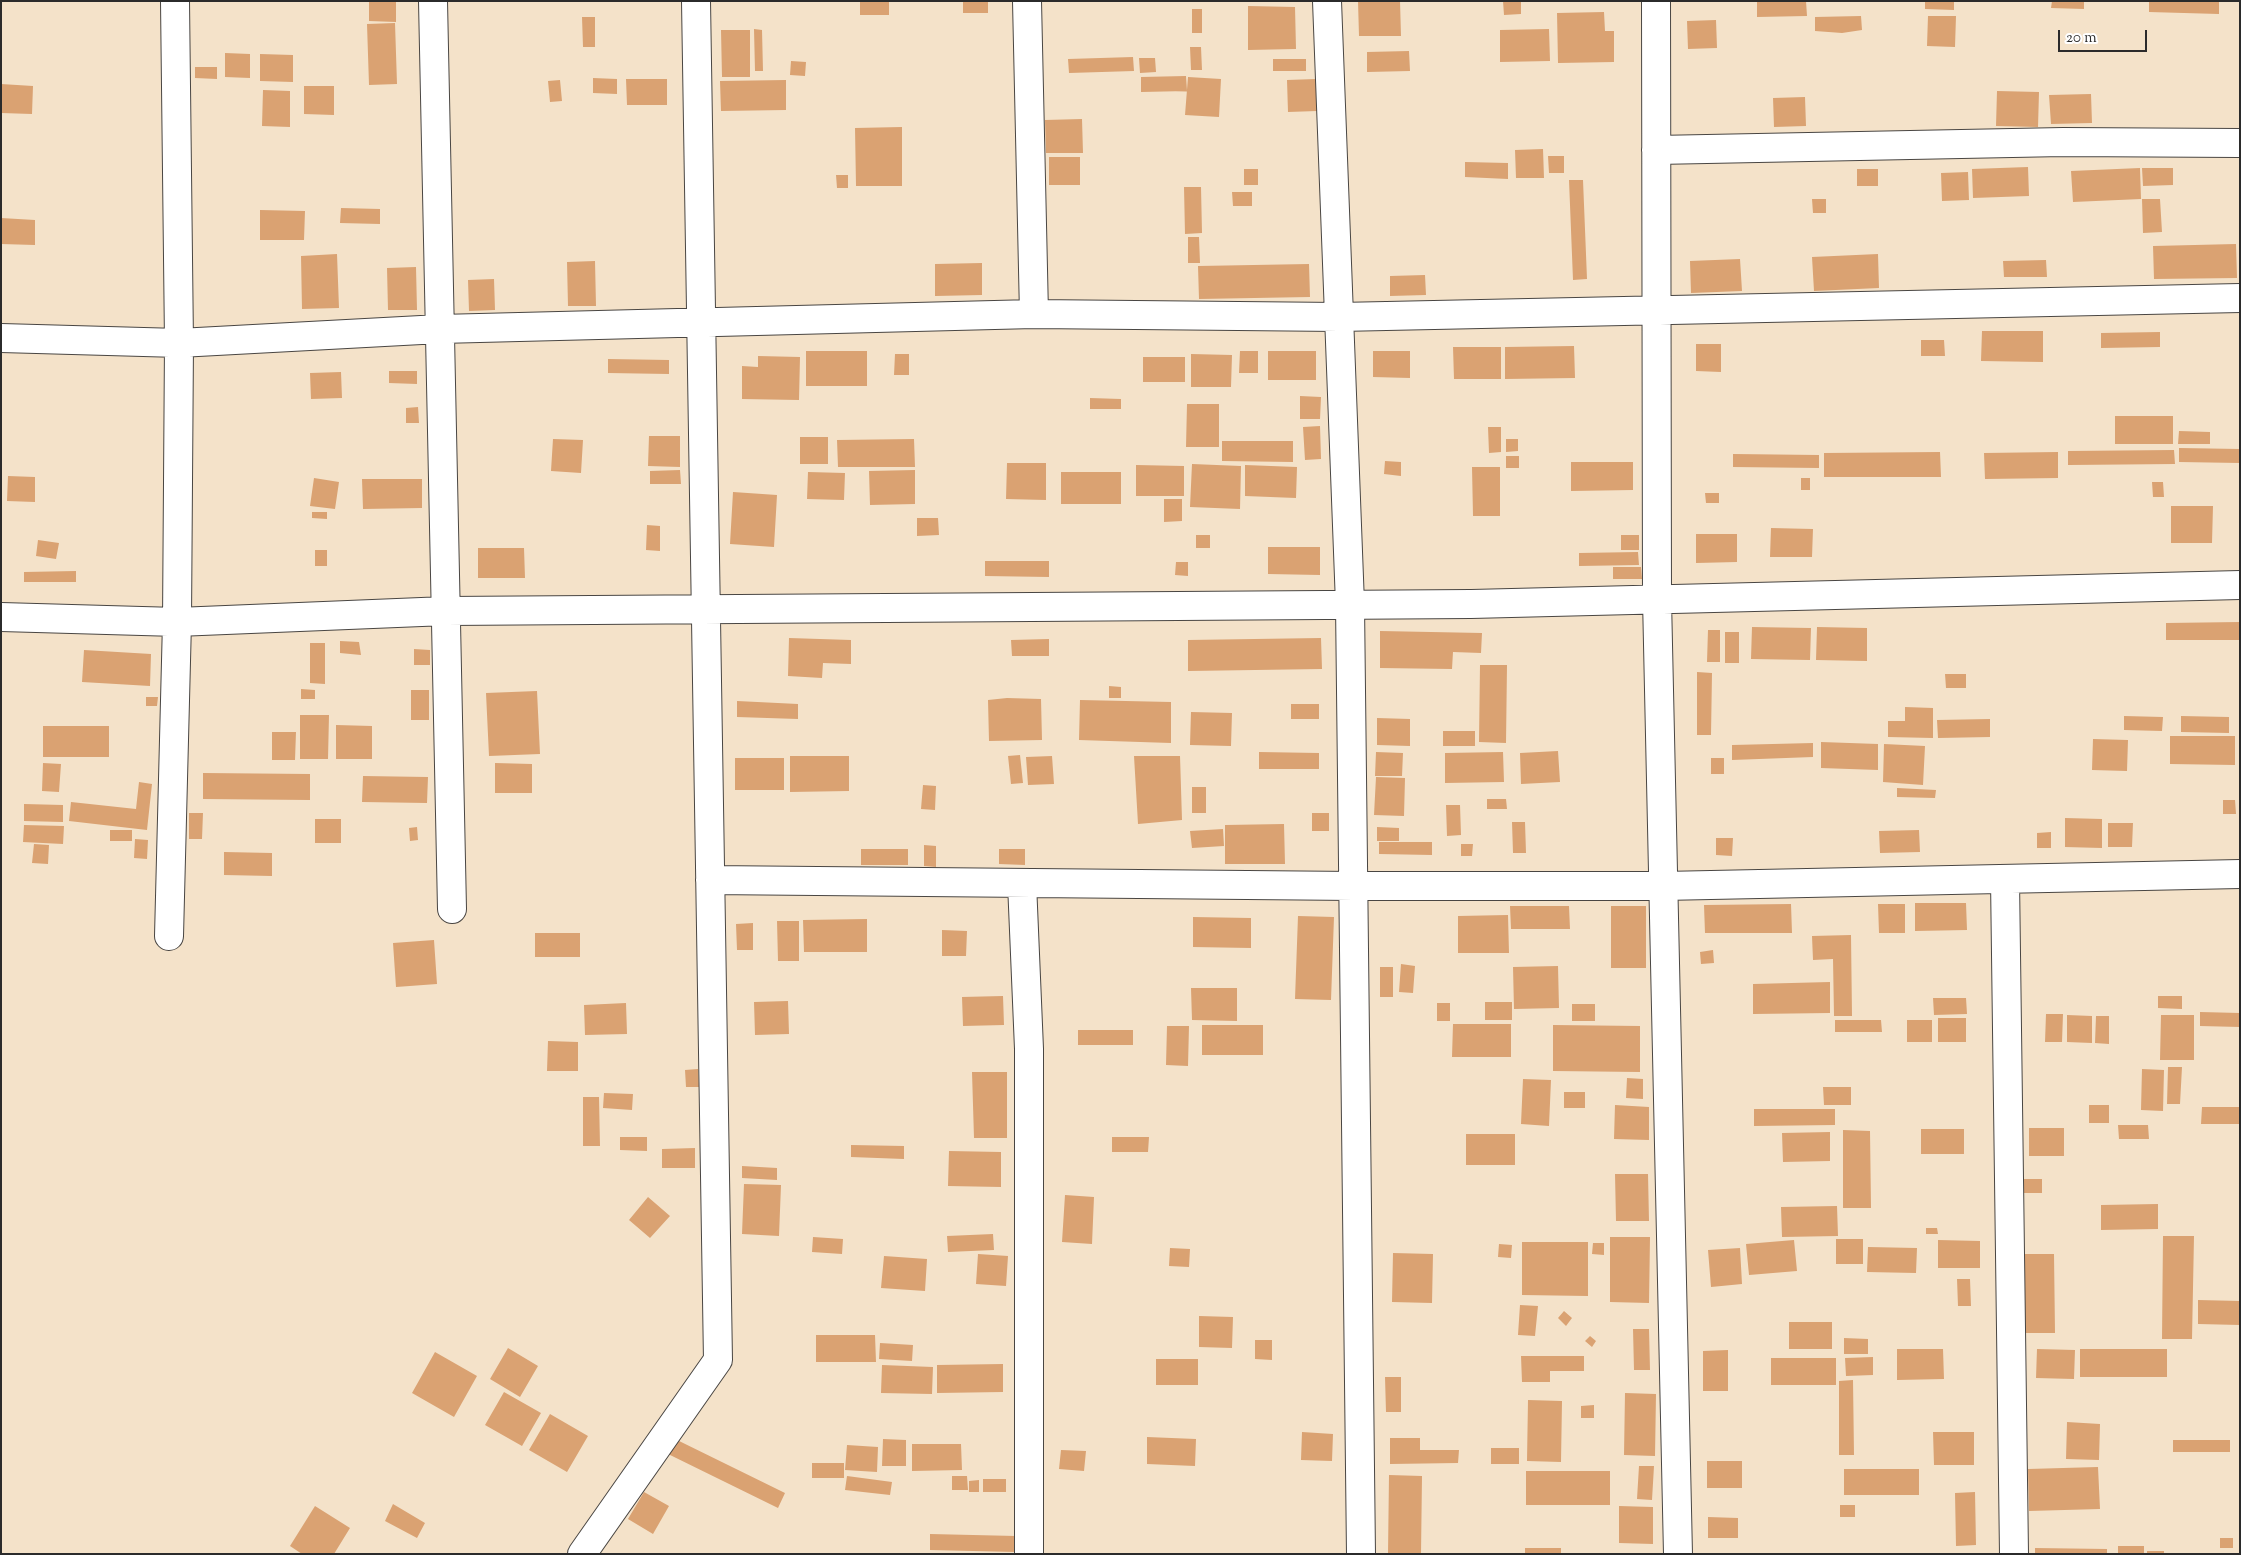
<!DOCTYPE html>
<style>
body{margin:0}
#map{position:relative;width:2241px;height:1555px;overflow:hidden;background:#f4e2c9;font-family:"Sorts Mill Goudy",serif}
canvas{display:block}
.frame{position:absolute;inset:0;border:2px solid #2b2b2b;pointer-events:none}
.scale{position:absolute;left:2058px;top:30px;width:89px;height:22px;box-sizing:border-box;border:2px solid #2b2b2b;border-top:0;padding-left:6px;font-size:15px;line-height:18px;white-space:nowrap;color:#2b2b2b;-webkit-text-stroke:4px #fff;paint-order:stroke}
</style>
<div id="map">
<canvas width="2241" height="1555"></canvas>
<div class="frame"></div>
<div class="scale">20 m</div>
</div>
<script>
const ctx = document.querySelector('canvas').getContext('2d');
ctx.lineJoin = 'round';
function fill(path, color) {
  ctx.fillStyle = color;
  ctx.fill(path, 'evenodd');
}
function shape(rows) {
  const path = new Path2D();
  for (const r of rows) {
    path.moveTo(r[0], r[1]);
    for (let i = 2; i < r.length; i += 2) path.lineTo(r[i], r[i + 1]);
  }
  return path;
}
function stroke(path, color, width, dash) {
  ctx.strokeStyle = color;
  ctx.lineWidth = width;
  ctx.lineCap = dash ? 'butt' : 'round';
  ctx.setLineDash(dash || []);
  ctx.stroke(path);
}
fill(shape([
 [369,1,396,1,396,22,369,21],
 [860,1,889,1,889,15,860,15],
 [963,1,988,1,988,13,963,13],
 [1358,1,1400,1,1401,36,1359,36],
 [1503,1,1521,1,1521,14,1504,15],
 [1757,1,1806,1,1807,16,1757,17],
 [1925,1,1954,1,1954,10,1925,9],
 [2052,1,2084,1,2084,9,2051,8],
 [2149,1,2219,1,2219,14,2149,12],
 [1248,6,1295,7,1296,49,1248,50],
 [1192,9,1202,9,1202,33,1192,33],
 [1604,12,1605,31,1614,31,1614,62,1558,63,1557,13],
 [1861,16,1862,30,1842,33,1815,31,1815,17],
 [1928,16,1956,16,1955,47,1927,46],
 [582,17,595,17,595,47,583,47],
 [1716,20,1717,48,1688,49,1687,21],
 [395,23,397,84,369,85,367,24],
 [754,29,762,30,763,71,755,71],
 [1549,29,1550,61,1500,62,1500,30],
 [721,30,750,30,750,77,722,77],
 [1190,47,1201,47,1202,70,1191,70],
 [1409,51,1410,71,1367,72,1367,52],
 [225,53,250,54,250,78,225,77],
 [260,54,293,55,293,82,260,81],
 [1133,57,1134,71,1069,73,1068,59],
 [1139,58,1155,58,1156,72,1140,73],
 [1273,59,1306,59,1306,71,1273,71],
 [791,61,806,62,805,76,790,75],
 [195,67,217,67,217,79,195,78],
 [1186,76,1187,91,1141,92,1141,77],
 [1188,77,1221,79,1219,117,1185,115],
 [593,78,617,79,617,94,593,93],
 [626,79,667,79,667,105,627,105],
 [1316,79,1317,111,1288,112,1287,80],
 [560,80,562,101,550,102,548,81],
 [786,80,786,110,721,111,720,81],
 [1,84,33,86,32,114,1,113],
 [304,86,334,86,334,115,304,114],
 [263,90,290,91,290,127,262,126],
 [1997,91,2039,92,2038,127,1996,126],
 [2091,94,2092,123,2051,124,2049,95],
 [1805,97,1806,126,1774,127,1773,98],
 [1082,119,1083,153,1046,153,1045,120],
 [902,127,902,186,856,186,855,128],
 [1543,149,1544,178,1516,178,1515,150],
 [1548,156,1564,156,1564,173,1549,173],
 [1049,157,1080,157,1080,185,1049,185],
 [1465,162,1508,163,1508,179,1465,177],
 [2028,167,2029,196,1973,198,1972,169],
 [2140,168,2141,199,2073,202,2071,171],
 [2142,168,2173,168,2173,185,2143,186],
 [1244,169,1258,169,1258,185,1244,185],
 [1857,169,1878,169,1878,186,1857,186],
 [1968,172,1969,200,1942,201,1941,173],
 [836,175,848,175,848,188,837,188],
 [1569,180,1583,180,1587,279,1573,280],
 [1184,187,1201,187,1202,233,1185,234],
 [1232,192,1252,192,1252,206,1233,206],
 [1812,199,1826,199,1826,213,1813,213],
 [2142,199,2160,199,2162,232,2143,233],
 [341,208,380,209,380,224,340,223],
 [260,210,305,211,304,240,260,240],
 [1,218,35,220,35,245,1,244],
 [1188,237,1199,237,1200,263,1188,263],
 [2236,244,2237,278,2154,279,2153,246],
 [337,254,339,308,302,309,301,256],
 [1878,254,1879,288,1814,291,1812,257],
 [1740,259,1742,291,1691,293,1690,261],
 [2046,260,2047,277,2004,277,2003,261],
 [595,261,596,306,568,306,567,262],
 [982,263,982,295,935,296,935,264],
 [1309,264,1310,297,1199,299,1198,266],
 [416,267,417,310,388,310,387,268],
 [1425,275,1426,295,1390,296,1390,276],
 [494,279,495,310,469,311,468,280],
 [1982,331,2043,331,2043,362,1981,361],
 [2160,332,2160,347,2101,348,2101,333],
 [1921,340,1944,340,1945,356,1921,356],
 [1696,344,1721,344,1721,372,1696,371],
 [1574,346,1575,378,1505,379,1505,347],
 [1453,347,1501,347,1501,379,1454,379],
 [806,351,867,351,867,386,806,386],
 [1240,351,1258,351,1258,373,1239,373],
 [1268,351,1316,351,1316,380,1268,380],
 [1373,351,1410,351,1410,378,1373,377],
 [895,354,909,354,909,375,894,375],
 [1191,354,1232,355,1231,387,1191,387],
 [758,356,800,357,799,400,742,399,742,366,758,367],
 [1143,357,1185,357,1185,382,1143,382],
 [608,359,669,360,669,374,608,373],
 [389,371,417,371,417,384,389,383],
 [341,372,342,398,311,399,310,373],
 [1300,396,1321,397,1320,419,1300,419],
 [1090,398,1121,399,1121,409,1090,409],
 [1187,404,1219,404,1219,447,1186,447],
 [418,407,419,423,406,423,406,408],
 [2115,416,2173,416,2173,444,2115,444],
 [1320,426,1321,459,1305,460,1303,427],
 [1488,427,1501,427,1501,452,1489,453],
 [2179,431,2210,432,2210,444,2178,444],
 [649,436,680,436,680,467,648,466],
 [800,437,828,437,828,464,800,464],
 [553,439,583,440,581,473,551,471],
 [914,439,915,467,838,467,837,440],
 [1506,439,1518,439,1518,451,1506,452],
 [1222,441,1293,441,1293,462,1222,461],
 [2179,448,2240,449,2240,463,2179,462],
 [2174,450,2175,464,2068,465,2068,451],
 [1940,452,1941,477,1824,477,1824,453],
 [2058,452,2058,478,1985,479,1984,453],
 [1733,454,1819,455,1819,468,1733,467],
 [1506,456,1519,456,1519,468,1506,468],
 [1385,461,1401,462,1401,476,1384,474],
 [1571,462,1633,462,1633,490,1571,491],
 [1007,463,1046,463,1046,500,1006,499],
 [1192,464,1241,466,1240,509,1190,507],
 [1136,465,1184,466,1184,496,1136,496],
 [1245,465,1297,467,1296,498,1245,496],
 [1472,467,1500,467,1500,516,1473,516],
 [680,470,681,484,650,484,650,471],
 [915,470,915,504,870,505,869,471],
 [808,472,845,473,844,500,807,499],
 [1061,472,1121,472,1121,504,1061,504],
 [8,476,35,477,35,502,7,501],
 [314,478,339,482,335,509,310,506],
 [1801,478,1810,478,1810,490,1801,490],
 [362,479,422,479,422,508,363,509],
 [2152,482,2163,482,2164,497,2153,497],
 [733,492,777,495,774,547,730,544],
 [1705,493,1719,493,1719,503,1706,503],
 [1164,499,1182,499,1182,521,1164,522],
 [2171,506,2213,506,2212,543,2171,543],
 [312,512,327,512,327,519,312,518],
 [917,518,938,518,939,535,917,536],
 [647,525,660,526,660,551,646,550],
 [1771,528,1813,529,1812,557,1770,557],
 [1696,534,1737,534,1737,562,1696,563],
 [1196,535,1210,535,1210,548,1196,548],
 [1621,535,1639,535,1639,550,1621,550],
 [38,540,59,543,56,559,36,556],
 [1268,547,1320,547,1320,575,1268,574],
 [478,548,524,548,525,578,478,578],
 [315,550,327,550,327,566,315,566],
 [1638,552,1639,565,1579,566,1579,553],
 [985,561,1049,561,1049,577,985,576],
 [1176,562,1188,562,1188,576,1175,575],
 [1613,567,1641,567,1642,579,1613,579],
 [76,571,76,582,24,582,24,572],
 [2240,622,2240,640,2166,640,2166,623],
 [1752,627,1811,628,1810,660,1751,659],
 [1817,627,1867,628,1867,661,1816,660],
 [1708,630,1720,630,1720,662,1707,662],
 [1380,631,1482,633,1481,653,1453,652,1452,669,1380,668],
 [1725,632,1739,632,1739,663,1725,663],
 [789,638,851,640,851,664,823,663,822,678,788,676],
 [1321,638,1322,669,1188,671,1188,640],
 [1049,639,1049,656,1012,656,1011,640],
 [340,641,359,642,361,655,340,653],
 [310,643,325,643,325,684,310,683],
 [414,649,430,650,430,665,414,665],
 [84,650,151,654,150,686,82,682],
 [1480,665,1507,665,1506,743,1479,742],
 [1697,672,1712,673,1711,735,1697,735],
 [1945,674,1966,674,1966,688,1946,688],
 [1109,686,1121,687,1121,698,1109,698],
 [301,689,315,690,315,699,301,699],
 [411,690,429,690,429,720,411,720],
 [537,691,540,754,489,756,486,693],
 [146,697,158,697,157,706,146,706],
 [1007,698,1041,699,1042,740,989,741,988,700],
 [1080,700,1171,702,1171,743,1079,740],
 [737,701,798,704,798,719,737,717],
 [1291,704,1319,704,1319,719,1291,719],
 [1905,707,1933,708,1933,738,1888,737,1888,721,1905,721],
 [1191,712,1232,713,1231,746,1190,745],
 [300,715,329,715,328,759,300,759],
 [2124,716,2163,717,2162,731,2124,730],
 [2181,716,2229,717,2229,733,2181,732],
 [1377,718,1410,719,1410,746,1377,745],
 [1990,719,1990,737,1938,738,1937,720],
 [336,725,372,726,372,759,336,759],
 [43,726,109,726,109,757,43,757],
 [1443,731,1475,731,1475,746,1443,746],
 [272,732,296,732,295,760,272,760],
 [2170,736,2235,736,2235,765,2170,764],
 [2093,739,2128,740,2127,771,2092,770],
 [1821,742,1878,744,1878,770,1821,768],
 [1813,743,1813,757,1732,760,1732,745],
 [1884,744,1925,746,1923,785,1883,782],
 [1558,751,1560,782,1521,784,1520,753],
 [1259,752,1319,753,1319,769,1259,769],
 [1376,752,1403,753,1402,776,1375,776],
 [1503,752,1504,782,1445,783,1445,753],
 [1020,755,1023,783,1011,784,1008,756],
 [790,756,849,756,849,791,790,792],
 [1052,756,1054,784,1028,785,1026,757],
 [1134,756,1180,756,1182,820,1138,824],
 [735,758,784,758,784,790,735,790],
 [1711,758,1724,758,1724,774,1711,774],
 [43,763,61,764,59,792,42,791],
 [495,763,532,764,532,793,495,793],
 [203,773,310,774,310,800,203,799],
 [363,776,428,777,427,803,362,802],
 [1376,777,1405,778,1404,816,1374,815],
 [139,782,152,784,147,830,69,821,71,802,136,809],
 [923,785,936,786,935,810,921,809],
 [1192,787,1206,787,1206,813,1192,813],
 [1897,788,1936,790,1935,798,1897,797],
 [1487,799,1506,799,1507,809,1487,809],
 [2223,800,2235,800,2236,814,2223,814],
 [24,804,63,805,63,822,24,821],
 [1446,805,1460,805,1461,835,1447,836],
 [189,813,203,813,202,839,189,839],
 [1312,813,1329,813,1329,831,1312,831],
 [2065,818,2102,819,2102,848,2065,847],
 [315,819,341,819,341,843,315,843],
 [1512,822,1525,822,1526,853,1513,853],
 [2108,823,2133,823,2132,847,2108,847],
 [1284,824,1285,864,1225,864,1225,825],
 [24,825,64,826,63,844,23,842],
 [417,827,418,840,410,841,409,828],
 [1377,827,1399,828,1399,841,1377,841],
 [1223,829,1224,846,1192,848,1190,831],
 [110,830,132,830,132,841,110,841],
 [1919,830,1920,852,1880,853,1879,831],
 [2051,832,2051,848,2037,848,2037,833],
 [1716,838,1733,838,1732,856,1716,855],
 [135,839,148,840,147,859,134,858],
 [1379,842,1432,842,1432,855,1379,854],
 [34,844,49,845,48,864,32,863],
 [1461,844,1473,844,1472,856,1461,856],
 [924,845,936,846,936,867,924,866],
 [861,849,908,849,908,865,861,865],
 [999,849,1025,849,1025,865,999,864],
 [224,852,272,853,272,876,224,875],
 [1915,903,1966,903,1967,930,1915,931],
 [1791,904,1792,933,1705,933,1704,905],
 [1878,904,1905,904,1905,933,1879,933],
 [1510,906,1569,906,1570,929,1511,929],
 [1611,906,1646,906,1646,968,1611,968],
 [1508,915,1509,953,1458,953,1458,916],
 [1298,916,1334,917,1331,1000,1295,999],
 [1193,917,1251,918,1251,948,1193,947],
 [867,919,867,952,804,952,803,920],
 [777,921,799,921,799,961,778,961],
 [753,923,753,950,737,950,736,924],
 [942,930,967,931,966,956,942,956],
 [535,933,580,933,580,957,535,957],
 [1851,935,1852,1016,1834,1016,1833,959,1813,960,1812,936],
 [434,940,437,984,396,987,393,943],
 [1713,950,1714,963,1701,964,1700,952],
 [1401,964,1415,966,1413,993,1399,992],
 [1558,966,1559,1008,1514,1009,1513,967],
 [1380,967,1393,967,1393,997,1380,997],
 [1830,982,1830,1013,1753,1014,1753,984],
 [1191,988,1237,988,1237,1021,1192,1020],
 [1003,996,1004,1025,963,1026,962,997],
 [2158,996,2182,996,2182,1009,2158,1008],
 [1933,998,1966,998,1967,1014,1934,1015],
 [788,1001,789,1034,755,1035,754,1002],
 [1485,1002,1512,1002,1512,1020,1485,1020],
 [626,1003,627,1034,585,1035,584,1005],
 [1437,1003,1450,1003,1450,1021,1437,1021],
 [1572,1004,1595,1004,1595,1021,1572,1021],
 [2200,1012,2240,1013,2240,1027,2200,1026],
 [2046,1014,2063,1014,2062,1042,2045,1042],
 [2067,1015,2092,1016,2092,1043,2067,1042],
 [2161,1015,2194,1015,2194,1060,2160,1060],
 [2096,1016,2109,1016,2109,1044,2095,1043],
 [1938,1018,1966,1018,1966,1042,1938,1042],
 [1835,1020,1881,1020,1882,1032,1835,1032],
 [1907,1020,1932,1020,1932,1042,1907,1042],
 [1453,1024,1511,1024,1511,1057,1452,1057],
 [1202,1025,1263,1025,1263,1055,1202,1055],
 [1553,1025,1640,1026,1640,1072,1553,1071],
 [1167,1026,1189,1026,1188,1066,1166,1065],
 [1078,1030,1133,1030,1133,1045,1078,1045],
 [548,1041,578,1042,578,1071,547,1071],
 [2168,1067,2182,1067,2180,1104,2167,1104],
 [698,1069,699,1087,686,1087,685,1070],
 [2142,1069,2164,1070,2163,1111,2141,1110],
 [972,1072,1007,1072,1007,1138,974,1138],
 [1627,1078,1643,1079,1643,1099,1626,1098],
 [1523,1079,1551,1080,1549,1126,1521,1124],
 [1823,1087,1851,1087,1851,1105,1824,1105],
 [1564,1092,1585,1092,1585,1108,1564,1108],
 [604,1093,633,1094,632,1110,603,1108],
 [583,1097,599,1097,600,1146,583,1146],
 [1615,1105,1649,1107,1649,1140,1614,1139],
 [2089,1105,2109,1105,2109,1123,2089,1123],
 [2202,1107,2240,1107,2240,1124,2201,1124],
 [1754,1109,1835,1109,1835,1125,1754,1126],
 [2118,1125,2148,1125,2149,1139,2119,1139],
 [2029,1128,2064,1128,2064,1156,2029,1156],
 [1921,1129,1964,1129,1964,1154,1921,1154],
 [1843,1130,1870,1131,1871,1208,1843,1208],
 [1830,1132,1830,1161,1783,1162,1782,1133],
 [1466,1134,1515,1134,1515,1165,1466,1165],
 [620,1137,647,1137,647,1151,620,1150],
 [1112,1137,1149,1137,1148,1152,1112,1152],
 [851,1145,904,1146,904,1159,851,1157],
 [695,1148,695,1168,662,1168,662,1149],
 [949,1151,1001,1152,1001,1187,948,1186],
 [742,1166,777,1168,777,1180,742,1178],
 [1615,1174,1648,1174,1649,1221,1616,1221],
 [2020,1179,2042,1179,2042,1193,2020,1193],
 [744,1184,781,1185,779,1236,742,1234],
 [1065,1195,1094,1197,1092,1244,1062,1242],
 [648,1197,670,1216,650,1238,629,1220],
 [2158,1204,2158,1229,2101,1230,2101,1205],
 [1837,1206,1838,1236,1782,1237,1781,1207],
 [1926,1228,1937,1228,1938,1234,1926,1234],
 [993,1234,994,1250,948,1252,947,1236],
 [2163,1236,2194,1236,2192,1339,2162,1339],
 [813,1237,843,1239,842,1254,812,1252],
 [1610,1237,1650,1237,1649,1303,1610,1302],
 [1836,1239,1863,1239,1863,1264,1836,1264],
 [1794,1240,1797,1271,1749,1275,1746,1244],
 [1938,1240,1980,1241,1980,1268,1938,1268],
 [1522,1242,1588,1242,1588,1296,1522,1295],
 [1593,1243,1604,1243,1604,1255,1592,1254],
 [1499,1244,1512,1245,1511,1258,1498,1257],
 [1868,1247,1917,1248,1916,1273,1867,1272],
 [1170,1248,1190,1249,1189,1267,1169,1266],
 [1740,1248,1742,1284,1711,1287,1708,1250],
 [1393,1253,1433,1254,1432,1303,1392,1302],
 [978,1254,1008,1256,1006,1286,976,1284],
 [2022,1254,2054,1254,2055,1333,2023,1333],
 [884,1256,927,1259,925,1291,881,1288],
 [1957,1279,1970,1279,1971,1306,1958,1306],
 [2198,1300,2240,1301,2240,1325,2198,1324],
 [1520,1305,1538,1306,1535,1336,1518,1335],
 [1564,1311,1572,1318,1566,1326,1558,1318],
 [1199,1316,1233,1317,1232,1348,1199,1347],
 [1789,1322,1832,1322,1832,1349,1789,1349],
 [1633,1329,1649,1329,1650,1370,1634,1370],
 [816,1335,875,1335,876,1362,816,1362],
 [1590,1336,1596,1341,1592,1347,1585,1341],
 [1844,1338,1868,1339,1868,1354,1844,1354],
 [1255,1340,1272,1340,1272,1360,1255,1359],
 [880,1343,913,1345,912,1361,879,1359],
 [508,1348,538,1366,520,1397,490,1379],
 [1897,1349,1943,1349,1944,1379,1897,1380],
 [2037,1349,2075,1350,2074,1379,2036,1378],
 [2080,1349,2167,1349,2167,1377,2080,1377],
 [1728,1350,1728,1391,1703,1391,1703,1351],
 [435,1352,477,1376,454,1417,412,1393],
 [1521,1356,1584,1356,1584,1371,1550,1371,1550,1382,1522,1382],
 [1873,1357,1873,1375,1846,1376,1845,1358],
 [1771,1358,1836,1358,1836,1385,1771,1385],
 [1156,1359,1198,1359,1198,1385,1156,1385],
 [1003,1364,1003,1392,937,1393,937,1365],
 [882,1365,933,1367,932,1394,881,1393],
 [1385,1377,1401,1377,1401,1412,1386,1412],
 [1853,1380,1854,1455,1839,1455,1839,1381],
 [504,1392,541,1413,522,1446,485,1425],
 [1625,1393,1656,1394,1655,1456,1624,1455],
 [1528,1400,1562,1401,1561,1462,1527,1461],
 [1594,1405,1594,1418,1581,1418,1581,1406],
 [550,1414,588,1436,567,1472,529,1450],
 [2067,1422,2100,1424,2099,1460,2066,1459],
 [1302,1432,1333,1434,1332,1461,1301,1460],
 [1933,1432,1974,1432,1974,1465,1934,1465],
 [1147,1437,1196,1439,1195,1466,1147,1464],
 [673,1438,785,1493,778,1508,666,1453],
 [1390,1438,1420,1438,1420,1450,1459,1450,1458,1463,1390,1464],
 [883,1439,906,1440,906,1466,882,1466],
 [2173,1440,2230,1440,2230,1452,2173,1452],
 [912,1444,961,1444,962,1470,912,1471],
 [847,1445,878,1447,877,1472,845,1470],
 [1491,1448,1519,1448,1519,1464,1491,1464],
 [1061,1450,1086,1451,1084,1471,1059,1469],
 [1707,1461,1742,1461,1742,1488,1707,1488],
 [812,1463,844,1463,844,1478,812,1478],
 [1639,1466,1654,1466,1652,1500,1637,1499],
 [2098,1467,2100,1509,2029,1511,2028,1469],
 [1844,1469,1919,1469,1919,1495,1844,1495],
 [1526,1471,1610,1471,1610,1505,1526,1505],
 [1389,1475,1422,1476,1421,1554,1388,1554],
 [847,1476,892,1482,890,1495,845,1490],
 [952,1476,967,1476,968,1490,952,1490],
 [983,1479,1006,1479,1006,1492,983,1492],
 [979,1480,979,1492,969,1492,969,1481],
 [644,1492,669,1506,653,1534,628,1519],
 [1975,1492,1976,1545,1956,1546,1955,1493],
 [393,1504,425,1523,417,1538,385,1521],
 [1840,1505,1855,1505,1855,1517,1840,1517],
 [315,1506,350,1528,334,1554,302,1554,290,1546],
 [1619,1506,1653,1507,1653,1544,1619,1543],
 [1708,1517,1738,1518,1738,1538,1708,1538],
 [930,1534,1016,1536,1016,1552,930,1550],
 [2220,1538,2233,1538,2233,1548,2220,1548],
 [2118,1546,2144,1546,2144,1554,2118,1554],
 [1525,1548,1561,1548,1561,1554,1525,1554],
 [2035,1548,2107,1549,2107,1554,2035,1554],
 [2147,1551,2164,1551,2164,1554,2147,1554]
]), '#daa272');
const minor = shape([
 [433,1,452,909],
 [1027,1,1034,314],
 [1327,1,1350,604,1361,1554],
 [1656,1,1657,599,1678,1554],
 [1656,150,2063,142,2240,143],
 [1,338,179,343,440,329,1034,314,1339,317,2240,298],
 [1,617,177,622,446,611,1471,604,2240,585],
 [2005,879,2014,1554],
 [710,880,1354,886,1663,886,2240,874],
 [1022,883,1029,1049,1029,1554],
 [169,936,177,622,179,343,175,1],
 [582,1554,718,1360,696,1]
]);
stroke(minor, '#494643', 30);
stroke(minor, '#fff', 28);
</script>
